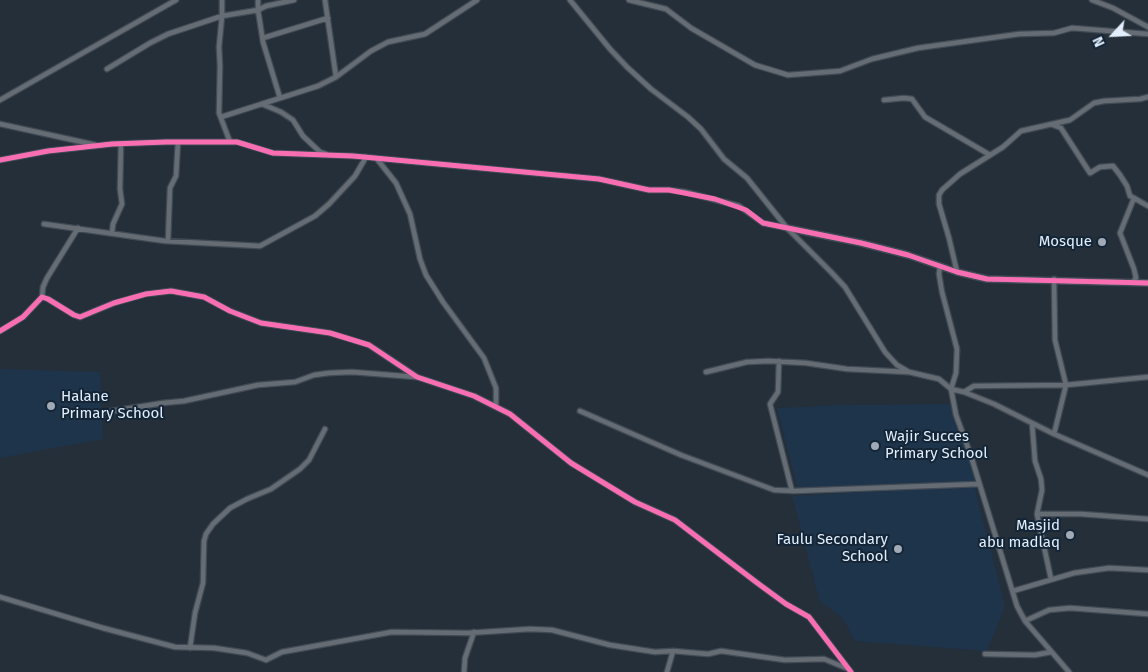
<!DOCTYPE html>
<style>
body{margin:0}
#map{position:relative;width:1148px;height:672px;overflow:hidden;background:#242f3a;font-family:"Fira Sans",sans-serif}
canvas{display:block}
.north{position:absolute;left:1088px;top:10px;width:50px;height:50px;-webkit-text-stroke:4px #132537;paint-order:stroke;rotate:245deg;font-size:14px;font-weight:700;line-height:20px;text-align:center;color:#e2eefb}
.north::after{content:'';display:block;margin:auto;width:18px;height:22px;background:#e2eefb;clip-path:polygon(50% 0,100% 100%,50% 72%,0 100%)}
</style>
<div id="map">
<canvas width="1148" height="672"></canvas>
<div class="north">N</div>
</div>
<script>
const ctx = document.querySelector('canvas').getContext('2d');
ctx.lineJoin = 'round';
function fill(path, color) {
  ctx.fillStyle = color;
  ctx.fill(path, 'evenodd');
}
function shape(rows) {
  const path = new Path2D();
  for (const r of rows) {
    path.moveTo(r[0], r[1]);
    for (let i = 2; i < r.length; i += 2) path.lineTo(r[i], r[i + 1]);
  }
  return path;
}
function stroke(path, color, width, dash) {
  ctx.strokeStyle = color;
  ctx.lineWidth = width;
  ctx.lineCap = dash ? 'butt' : 'round';
  ctx.setLineDash(dash || []);
  ctx.stroke(path);
}
function drawText(font, color, halo, rows, align = 'center') {
  ctx.font = font + ' "Fira Sans",sans-serif';
  ctx.lineWidth = 4;
  ctx.setLineDash([]);
  ctx.textBaseline = 'middle';
  ctx.strokeStyle = halo;
  ctx.fillStyle = color;
  for (const [text, x, y, turn = 0] of rows) {
    ctx.save();
    ctx.translate(x, y);
    ctx.rotate((+turn || 0) * Math.PI / 180);
    ctx.textAlign = isNaN(turn) ? turn : align;
    if (halo) ctx.strokeText(text, 0, 0);
    ctx.fillText(text, 0, 0);
    ctx.restore();
  }
}
fill(shape([
 [0,369,100,372,103,439,0,458],
 [951,404,978,483,798,490,777,408,845,405],
 [974,486,1005,606,987,651,855,641,842,617,820,602,792,496]
]), '#1e344a');
const minor = shape([
 [222,0,222,16,219,47,220,66,219,113,230,142],
 [258,0,258,10,263,42,280,98],
 [325,0,336,77],
 [570,0,610,49,627,67,651,89,688,117,701,129,724,159,747,178,787,228,831,272,845,287,885,352,897,365,909,372,939,379,951,389,964,392,994,404,1054,434,1148,475],
 [629,0,666,9,691,28,755,65,788,75,840,71,872,59,918,48,1019,34,1054,33,1072,28,1148,34],
 [1092,0,1113,8,1148,27],
 [263,38,328,18],
 [107,69,150,43,168,34,222,16,258,10,266,6,294,0],
 [0,100,176,0],
 [884,100,904,98,912,99,925,117,990,155],
 [262,104,281,112,293,120,303,136,320,152,326,154],
 [221,117,318,86,336,77,371,51,388,42,425,34,477,0],
 [0,124,96,145],
 [1053,125,1061,128,1090,173,1100,167,1113,166,1120,175,1127,186,1130,196,1134,198],
 [377,159,396,183,410,214,420,259,426,275,443,302,484,358,496,388,496,406],
 [0,160,48,151,112,144,166,142,237,142,273,153,353,156,459,166,599,179,649,190,669,190,685,192,739,206,763,223,787,228],
 [44,224,165,241,260,246,315,216,329,204,355,176,366,157],
 [112,233,113,224,122,204,120,189,121,144],
 [168,241,170,188,176,176,178,142],
 [940,266,939,274,942,292,957,349,956,373,951,389,956,415,971,456,1017,606,1025,621,1069,672],
 [957,272,949,238,939,204,939,195,942,190,960,174,1003,147,1021,131,1070,120,1094,103,1104,101,1140,99,1148,97],
 [1054,279,1055,340,1066,385,1054,434],
 [1133,282,1136,278,1134,269,1120,233,1134,198,1148,206],
 [42,297,43,287,47,278,78,228],
 [0,331,23,317,42,297,48,299,74,315,80,317,114,303,146,294,171,291,204,297,230,311,261,323,330,333,369,345,417,377,474,396,510,414,571,463,635,502,675,520,756,582,786,604,809,617,851,672],
 [779,361,778,392,770,404,792,491],
 [706,372,747,362,769,361,806,363,847,369,908,372],
 [964,392,974,386,1066,385,1148,377],
 [580,411,681,455,774,490,794,491,979,484],
 [106,412,163,403,184,401,258,385,295,382,314,375,329,373,352,372,416,377],
 [1032,423,1035,461,1041,479,1042,490,1037,514,1051,579],
 [1037,514,1081,514,1148,519],
 [1013,591,1074,573,1109,568,1148,570],
 [0,597,103,628,175,647,214,648,247,653,266,660,282,652,392,632,468,633,530,629,552,630,610,645,655,652,673,651,708,654,721,651,785,660,824,659,846,668],
 [1025,621,1049,610,1070,608,1148,614],
 [190,648,195,613,203,583,204,541,206,534,213,524,230,508,247,499,271,489,300,469,309,460,325,429],
 [985,654,1035,655,1051,652],
 [464,672,465,658,474,632],
 [667,672,673,651]
]);
const tertiary = shape([
 [787,228,861,243,908,255,957,272,987,279,1148,283]
]);
stroke(minor, '#414a54', 7);
stroke(tertiary, '#414a54', 8);
stroke(minor, '#656c74', 4.5);
stroke(tertiary, '#656c74', 5);
stroke(shape([
 [0,160,48,151,112,144,166,142,237,142,273,153,353,156,599,179,649,190,669,190,715,199,746,210,763,223,861,243,908,255,957,272,987,279,1148,283],
 [0,331,23,317,42,297,48,299,74,315,80,317,114,303,146,294,171,291,204,297,230,311,261,323,330,333,369,345,417,377,474,396,510,414,571,463,635,502,675,520,756,582,786,604,809,617,851,672]
]), '#f96db3', 5);
for (const [x, y, r, color] of [
 [1102,242,5,"#a0abb7"],
 [51,406,5,"#a0abb7"],
 [875,446,5,"#a0abb7"],
 [1070,535,5,"#a0abb7"],
 [898,549,5,"#a0abb7"]
]) {
  const dot = new Path2D();
  dot.arc(x, y, r, 0, 2 * Math.PI);
  ctx.fillStyle = color;
  ctx.fill(dot);
  stroke(dot, '#132537', 2);
}
drawText('15px', '#e2eefb', '#132537', [
 ["Mosque",1092,242],
 ["Halane",61,397,"left"],
 ["Primary School",61,414,"left"],
 ["Wajir Succes",885,437,"left"],
 ["Primary School",885,454,"left"],
 ["Masjid",1060,526],
 ["abu madlaq",1060,543],
 ["Faulu Secondary",888,540],
 ["School",888,557]
], 'right');
</script>
